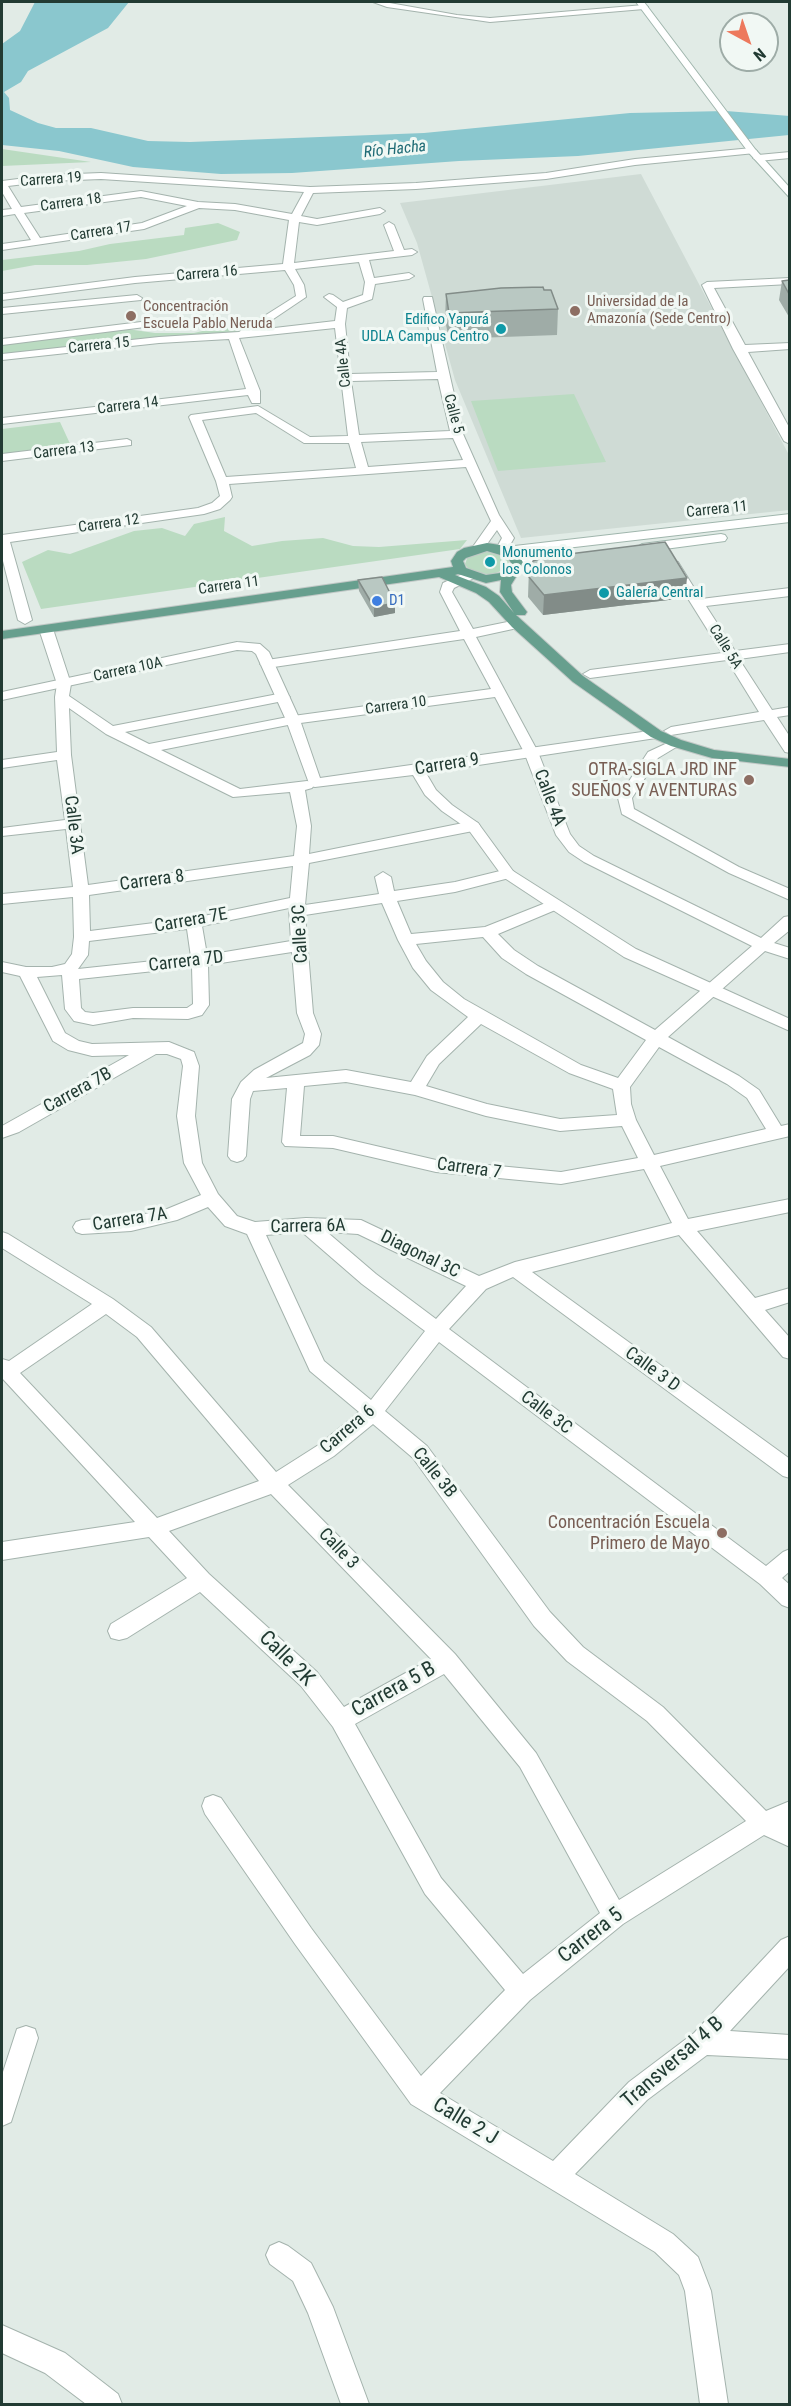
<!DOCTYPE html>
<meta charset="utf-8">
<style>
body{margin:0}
#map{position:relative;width:791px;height:2406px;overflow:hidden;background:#e1ebe6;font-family:"Roboto Condensed",sans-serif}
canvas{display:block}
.frame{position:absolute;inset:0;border:3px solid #223b33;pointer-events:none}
.north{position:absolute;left:719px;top:12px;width:60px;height:60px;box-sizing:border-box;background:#f1f8f4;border:2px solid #9eaca7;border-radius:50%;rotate:140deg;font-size:16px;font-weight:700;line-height:24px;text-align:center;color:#223b33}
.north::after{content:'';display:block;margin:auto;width:21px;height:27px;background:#ed795d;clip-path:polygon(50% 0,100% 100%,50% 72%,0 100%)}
</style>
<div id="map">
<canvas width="791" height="2406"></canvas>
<div class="frame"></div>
<div class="north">N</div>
</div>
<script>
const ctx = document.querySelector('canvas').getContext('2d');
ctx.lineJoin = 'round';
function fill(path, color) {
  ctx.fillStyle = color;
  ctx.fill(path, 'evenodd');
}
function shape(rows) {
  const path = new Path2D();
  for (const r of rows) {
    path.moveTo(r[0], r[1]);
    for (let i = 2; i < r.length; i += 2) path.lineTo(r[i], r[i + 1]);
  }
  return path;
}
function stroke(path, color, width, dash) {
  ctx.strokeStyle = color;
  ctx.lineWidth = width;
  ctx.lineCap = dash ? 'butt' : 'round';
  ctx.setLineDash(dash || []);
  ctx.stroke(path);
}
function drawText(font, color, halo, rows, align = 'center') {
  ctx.font = font + ' "Roboto Condensed",sans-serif';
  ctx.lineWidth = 6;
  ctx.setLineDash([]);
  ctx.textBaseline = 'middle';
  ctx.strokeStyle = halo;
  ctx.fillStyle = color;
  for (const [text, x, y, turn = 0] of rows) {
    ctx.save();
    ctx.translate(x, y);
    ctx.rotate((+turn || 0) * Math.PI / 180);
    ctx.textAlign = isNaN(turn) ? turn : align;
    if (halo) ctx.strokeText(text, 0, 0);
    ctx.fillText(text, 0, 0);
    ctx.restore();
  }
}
fill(shape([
 [641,174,789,455,789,510,521,538,455,380,417,243,400,203]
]), '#cfdbd5');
fill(shape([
 [2,149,91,162,2,166],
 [218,223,240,232,237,240,146,259,87,265,35,265,2,271,2,260,79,251,110,244,184,235,185,228],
 [261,317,238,334,87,345,2,355,2,343,127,329,155,333,194,333],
 [574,394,606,462,498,471,471,401],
 [60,422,72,448,2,457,2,429],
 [225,517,224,531,252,546,282,541,323,538,353,546,379,547,467,540,460,549,41,609,22,562,48,550,70,554,134,531,162,528,185,536,194,524],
 [487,551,506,557,509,560,508,568,491,575,471,571,467,567,465,564,468,556]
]), '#badbc1');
fill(shape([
 [35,2,129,2,108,28,28,71,21,82,4,92,9,98,10,110,38,123,56,128,91,128,148,141,190,142,424,133,630,113,726,111,790,116,789,135,578,156,459,161,292,173,221,174,133,167,59,151,2,145,2,44,20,31]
]), '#8ac7ce');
const minor = shape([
 [373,2,384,2,457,15,490,18,644,5,648,7,644,9,490,22,387,7,373,2],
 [752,148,757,151,755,153,635,165,546,179,416,189,313,193,301,216,317,219,380,208,385,211,380,214,317,225,299,222,294,263,394,251,384,225,389,222,394,225,404,250,412,249,417,252,412,255,369,260,374,278,409,273,414,276,409,279,375,284,372,299,347,308,345,324,350,374,437,372,423,299,424,297,432,297,463,434,499,515,514,538,506,552,502,553,496,549,502,538,497,530,482,551,478,552,472,548,491,521,466,467,229,484,232,497,230,500,220,509,204,514,10,542,32,620,25,624,18,620,2,557,2,535,198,508,212,503,220,496,216,481,189,417,191,415,258,406,310,437,348,436,335,328,239,338,260,391,260,403,252,403,248,395,2,424,2,418,246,389,229,339,159,343,2,360,2,354,159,337,239,332,296,296,294,285,285,270,135,283,2,300,2,294,135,277,283,264,289,220,235,210,199,208,144,229,2,250,2,244,31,240,15,214,2,216,2,210,12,209,2,192,2,181,50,175,101,173,310,187,416,183,546,173,635,159,752,148],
 [101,179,304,192,292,214,235,204,198,202,141,191,21,207,8,186,50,181,101,179],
 [141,197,187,206,142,223,40,238,24,213,141,197],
 [359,262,365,282,363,295,343,302,333,295,329,294,324,297,337,307,335,321,257,330,306,297,304,285,295,269,359,262],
 [438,379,450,431,359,435,351,381,438,379],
 [256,413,304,443,349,443,356,468,226,477,202,420,256,413],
 [453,438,463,460,368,467,361,442,453,438],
 [790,152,790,158,758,161,753,158,758,155,790,152],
 [790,278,790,284,714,288,745,345,790,343,790,349,748,352,790,429,790,444,784,441,733,349,702,285,707,282,790,278],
 [137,295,142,298,141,300,2,314,2,308,137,295],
 [141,322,145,323,145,327,2,345,2,339,141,322],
 [127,439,131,441,131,445,2,461,2,454,127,439],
 [673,561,678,562,701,599,790,588,790,596,706,606,735,651,790,644,790,652,739,659,772,710,790,707,790,715,777,717,790,737,790,753,785,752,764,720,671,735,664,731,671,727,759,712,727,660,590,678,583,674,590,670,722,653,667,565,673,561],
 [469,571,475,575,474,578,454,588,452,592,473,629,517,620,524,624,522,627,476,637,538,752,570,834,579,846,594,856,761,938,784,917,790,916,790,930,774,943,790,948,790,959,765,951,668,1037,739,1076,759,1090,781,1126,790,1124,790,1136,660,1166,688,1219,790,1199,790,1212,697,1231,755,1298,790,1288,790,1302,765,1310,790,1338,790,1359,783,1357,679,1235,532,1272,790,1459,790,1478,783,1476,513,1277,486,1289,449,1329,766,1566,783,1552,790,1549,790,1571,782,1578,790,1585,790,1608,782,1605,760,1584,439,1342,385,1411,427,1446,550,1612,583,1647,663,1707,766,1811,790,1801,790,1847,764,1835,623,1924,530,2000,440,2093,553,2161,629,2082,694,2033,781,1940,790,1936,790,1966,730,2031,790,2035,790,2059,707,2055,647,2100,575,2174,673,2234,698,2257,711,2291,728,2404,700,2404,685,2291,679,2275,655,2252,411,2104,295,1944,205,1814,202,1806,205,1798,213,1795,221,1798,311,1928,421,2076,505,1990,425,1894,333,1727,301,1686,200,1592,127,1638,119,1640,111,1638,108,1631,111,1624,187,1578,149,1537,2,1560,2,1542,135,1522,2,1378,2,1359,9,1361,92,1304,2,1248,2,1232,8,1234,113,1299,151,1327,276,1472,320,1444,359,1412,310,1371,247,1234,225,1226,208,1207,177,1220,131,1231,82,1234,76,1232,73,1227,76,1222,82,1220,131,1217,167,1209,201,1195,184,1163,177,1116,183,1066,181,1059,167,1054,156,1054,19,1132,2,1138,2,1126,129,1055,92,1056,68,1050,53,1041,20,976,2,972,2,962,26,967,52,967,65,964,72,954,74,937,73,897,2,904,2,894,73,887,66,829,2,836,2,828,65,820,57,760,2,768,2,760,57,752,55,697,57,684,39,629,46,625,53,629,71,684,69,696,113,726,283,693,290,697,283,701,125,732,149,744,293,716,491,689,464,639,267,668,260,664,267,660,460,631,440,592,443,583,469,571],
 [495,697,524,752,556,835,569,852,584,862,752,946,655,1030,538,966,514,950,498,934,560,908,562,905,560,902,548,902,485,927,411,934,397,901,455,892,513,877,516,874,513,871,508,869,455,882,394,891,391,877,383,872,375,877,379,894,305,905,309,863,473,831,480,826,478,823,473,821,309,854,311,826,305,790,312,788,314,785,312,782,307,781,240,789,161,750,293,724,495,697],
 [69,708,106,734,233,797,290,792,297,826,294,856,88,885,71,755,69,708],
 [293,866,290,898,194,918,90,931,89,895,293,866],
 [382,903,398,940,413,968,431,990,468,1017,427,1056,411,1082,346,1070,266,1078,310,1055,319,1045,321,1034,313,1013,305,915,382,903],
 [289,908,291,941,207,955,202,926,289,908],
 [187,929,191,957,78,969,88,955,89,941,187,929],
 [483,937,502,958,526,974,646,1040,618,1078,581,1065,464,999,443,982,426,961,416,944,483,937],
 [292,952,297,1013,305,1034,303,1043,254,1070,241,1082,232,1099,228,1156,231,1160,237,1162,243,1160,246,1156,250,1099,253,1091,287,1088,282,1142,285,1146,333,1148,436,1172,561,1184,644,1169,672,1223,515,1262,479,1276,361,1220,306,1218,255,1222,237,1216,218,1194,202,1163,195,1116,199,1066,194,1052,169,1042,92,1044,79,1041,65,1033,37,977,62,975,65,1009,74,1021,93,1025,133,1018,188,1019,202,1015,209,1005,208,965,292,952],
 [192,967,193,1004,187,1008,133,1008,93,1013,85,1012,81,1008,79,979,192,967],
 [481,1024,569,1073,613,1089,617,1115,560,1119,487,1104,426,1086,439,1064,481,1024],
 [659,1047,727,1084,747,1098,766,1129,654,1155,636,1120,631,1104,630,1087,659,1047],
 [346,1082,415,1095,486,1116,560,1131,622,1126,638,1158,561,1172,436,1160,333,1136,300,1136,304,1086,346,1082],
 [302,1232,362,1284,425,1331,371,1400,324,1361,266,1235,302,1232],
 [327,1232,358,1234,466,1286,436,1319,376,1274,327,1232],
 [106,1314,137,1337,259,1481,157,1518,20,1373,106,1314],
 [373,1424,413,1458,534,1626,567,1661,647,1721,746,1821,619,1900,536,1753,455,1654,288,1485,334,1456,373,1424],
 [271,1494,431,1659,344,1707,317,1672,209,1574,169,1531,271,1494],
 [444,1674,520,1767,600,1913,523,1974,441,1878,355,1724,444,1674],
 [676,739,683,743,658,758,632,798,634,809,739,867,790,889,790,900,729,873,622,814,618,798,648,752,676,739],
 [26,2026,35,2029,38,2038,11,2122,2,2126,2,2075,17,2029,26,2026],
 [279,2242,288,2246,311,2263,333,2307,369,2404,341,2404,308,2313,293,2281,270,2264,266,2255,270,2246,279,2242],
 [2,2325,65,2353,118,2394,122,2404,86,2404,45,2373,2,2353,2,2325]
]);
const tertiary = shape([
 [237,642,260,644,269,652,300,720,320,778,656,730,661,731,663,734,661,737,656,738,426,773,436,790,452,805,478,823,513,871,636,949,790,1019,790,1031,624,957,503,877,468,829,442,811,425,795,413,775,315,787,310,786,286,720,256,654,252,651,237,650,2,700,2,692,237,642]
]);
const secondary = shape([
 [636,2,644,2,755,149,790,188,790,198,749,153,636,2],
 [790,514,790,522,506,555,500,551,506,547,790,514],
 [721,534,725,535,727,538,725,541,642,552,636,548,642,544,721,534],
 [558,555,564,559,562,562,518,568,512,564,518,560,558,555]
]);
const primary = shape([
 [487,543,506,546,516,551,524,564,511,585,512,592,527,612,525,615,516,615,583,676,661,731,681,740,714,750,790,759,790,767,712,758,671,746,651,737,573,682,512,627,489,602,476,593,439,577,2,639,2,631,453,567,451,561,457,552,464,548,487,543],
 [487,551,507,557,512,564,510,567,500,573,486,575,466,568,463,561,466,558,487,551],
 [458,574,486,583,501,580,500,592,514,613,499,596,486,587,455,575,458,574]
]);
stroke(minor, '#a4b3ad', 2);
stroke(tertiary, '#a4b3ad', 2);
stroke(secondary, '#a0b6ad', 2);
stroke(primary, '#c1c8c6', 2);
fill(minor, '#fff');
fill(tertiary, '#fff');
fill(secondary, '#fff');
fill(primary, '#679f8e');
fill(shape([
 [789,280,789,317,779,300,782,281],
 [544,290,558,309,557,335,449,339,445,320,446,294],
 [529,568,685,598,543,615,528,597],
 [358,580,395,613,374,617,359,591]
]), '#9faca7');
fill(shape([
 [687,578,685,598,543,615,544,595],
 [395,603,395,613,374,617,374,607]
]), '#828c88');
const building = shape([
 [789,280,789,294,782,281,789,280],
 [543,287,544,290,551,290,558,309,449,313,446,294,501,288,543,287],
 [665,542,687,578,544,595,529,577,529,568,533,561,545,557,665,542],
 [382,577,395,603,374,607,358,580,382,577]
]);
fill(building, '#b9c8c2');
stroke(building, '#828c88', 1.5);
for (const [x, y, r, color] of [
 [575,311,6,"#8d6e63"],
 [131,316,6,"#8d6e63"],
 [501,329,6,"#0f9aa8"],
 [490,562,6,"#0f9aa8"],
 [604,593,6,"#0f9aa8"],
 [377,601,6,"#3f7fe0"],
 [749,780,6,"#8d6e63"],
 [722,1533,6,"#8d6e63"]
]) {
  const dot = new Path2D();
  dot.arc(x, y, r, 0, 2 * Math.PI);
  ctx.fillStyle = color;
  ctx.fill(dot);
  stroke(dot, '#f1f8f4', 2);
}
drawText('15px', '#223b33', '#f1f8f4', [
 ["Carrera 19",51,180,-4],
 ["Carrera 18",71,203,-8],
 ["Carrera 17",101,232,-9],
 ["Carrera 16",207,274,-5],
 ["Carrera 15",99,346,-6],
 ["Calle 4A",344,363,-96],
 ["Carrera 14",128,406,-7],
 ["Calle 5",453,414,75],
 ["Carrera 13",64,451,-7],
 ["Carrera 11",717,510,-6],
 ["Carrera 12",109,524,-8],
 ["Carrera 11",229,586,-8],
 ["Calle 5A",725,647,58],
 ["Carrera 10A",128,670,-12],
 ["Carrera 10",396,706,-8]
]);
drawText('15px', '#785e54', '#f1f8f4', [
 ["Universidad de la",587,302],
 ["Amazonía (Sede Centro)",587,319],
 ["Concentración",143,307],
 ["Escuela Pablo Neruda",143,324]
], 'left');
drawText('15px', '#0d838f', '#f1f8f4', [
 ["Edifico Yapurá",489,320,"right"],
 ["UDLA Campus Centro",489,337,"right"],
 ["Monumento",502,553],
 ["los Colonos",502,570],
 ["Galería Central",616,593]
], 'left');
drawText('15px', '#366cbe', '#f1f8f4', [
 ["D1",389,601]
], 'left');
drawText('italic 16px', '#1e6a74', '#f1f8f4', [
 ["Río Hacha",395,150,-6]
]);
drawText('18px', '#223b33', '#f1f8f4', [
 ["Carrera 9",447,765,-9],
 ["Calle 4A",549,798,69],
 ["Calle 3A",73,825,83],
 ["Carrera 8",152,881,-8],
 ["Carrera 7E",191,921,-10],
 ["Calle 3C",301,934,-93],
 ["Carrera 7D",186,962,-7],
 ["Carrera 7B",78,1091,-29],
 ["Carrera 7",469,1169,8],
 ["Carrera 7A",130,1220,-9],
 ["Carrera 6A",308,1227,-1],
 ["Diagonal 3C",420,1255,26],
 ["Calle 3 D",652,1370,36],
 ["Calle 3C",546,1413,37],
 ["Carrera 6",348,1430,-40],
 ["Calle 3B",434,1473,51],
 ["Calle 3",338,1549,46]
]);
drawText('18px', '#785e54', '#f1f8f4', [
 ["OTRA-SIGLA JRD INF",737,770],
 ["SUEÑOS Y AVENTURAS",737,791],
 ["Concentración Escuela",710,1523],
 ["Primero de Mayo",710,1544]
], 'right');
drawText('21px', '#223b33', '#f1f8f4', [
 ["Calle 2K",286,1659,45],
 ["Carrera 5 B",394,1690,-29],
 ["Carrera 5",591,1936,-38],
 ["Transversal 4 B",673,2063,-41],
 ["Calle 2 J",465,2122,31]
]);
</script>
